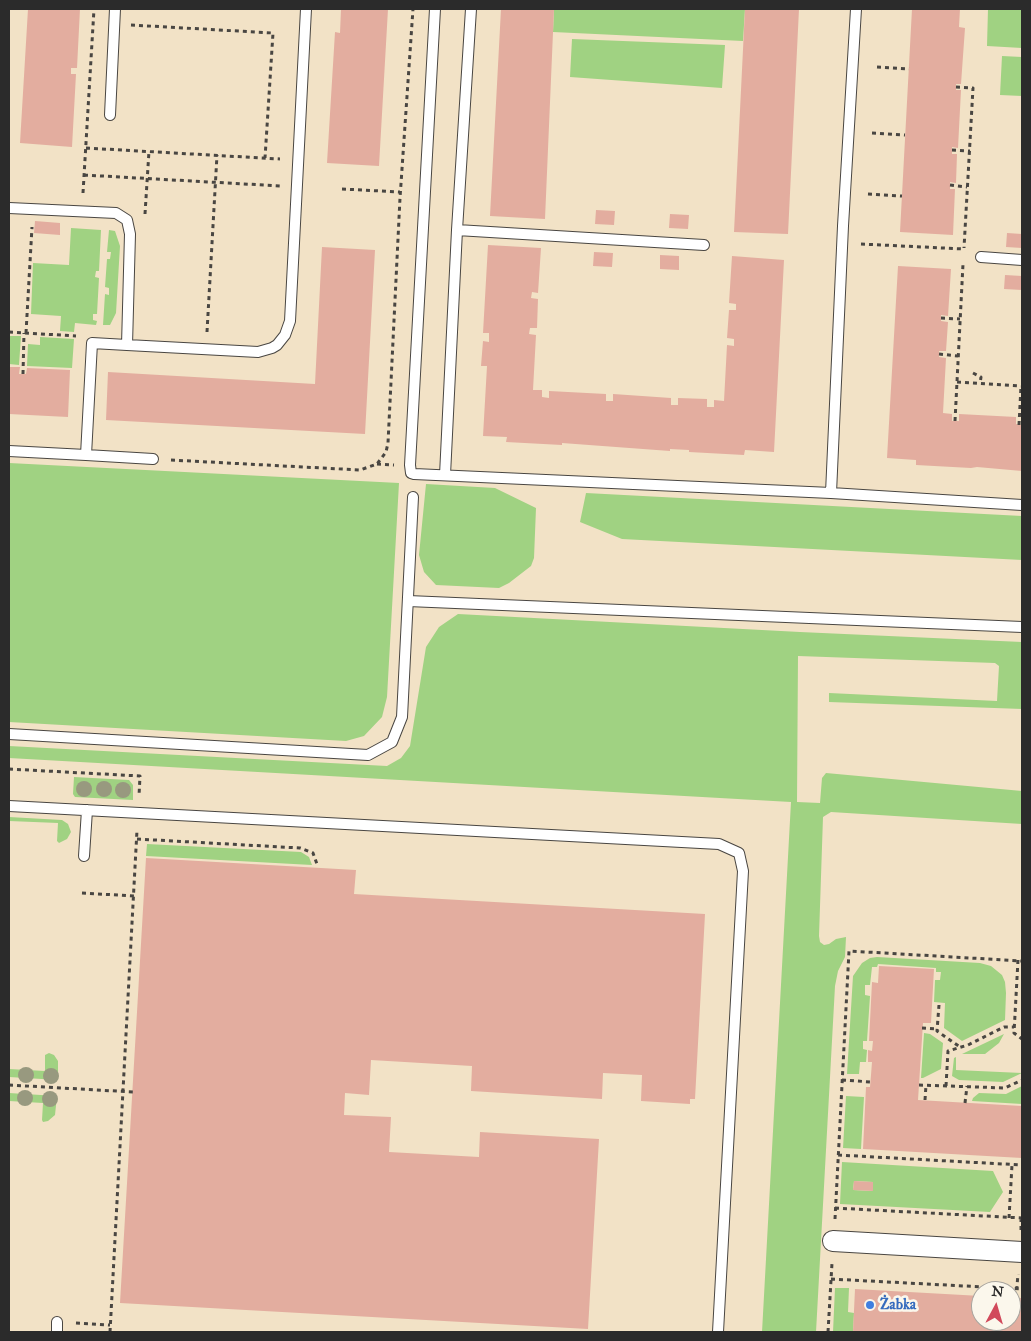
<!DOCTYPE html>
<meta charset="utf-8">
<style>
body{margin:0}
#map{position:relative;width:1031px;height:1341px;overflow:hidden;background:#f2e2c6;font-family:"IM FELL Great Primer",serif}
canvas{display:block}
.frame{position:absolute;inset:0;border:10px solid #2b2b2b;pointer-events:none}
.north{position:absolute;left:971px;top:1281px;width:50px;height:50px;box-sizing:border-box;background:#fbf7ec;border:1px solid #a8a59f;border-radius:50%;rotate:6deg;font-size:14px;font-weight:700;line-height:20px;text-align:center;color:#2b2b2b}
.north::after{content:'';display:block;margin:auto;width:18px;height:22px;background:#d1495b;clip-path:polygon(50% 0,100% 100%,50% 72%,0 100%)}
</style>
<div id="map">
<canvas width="1031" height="1341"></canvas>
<div class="frame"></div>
<div class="north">N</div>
</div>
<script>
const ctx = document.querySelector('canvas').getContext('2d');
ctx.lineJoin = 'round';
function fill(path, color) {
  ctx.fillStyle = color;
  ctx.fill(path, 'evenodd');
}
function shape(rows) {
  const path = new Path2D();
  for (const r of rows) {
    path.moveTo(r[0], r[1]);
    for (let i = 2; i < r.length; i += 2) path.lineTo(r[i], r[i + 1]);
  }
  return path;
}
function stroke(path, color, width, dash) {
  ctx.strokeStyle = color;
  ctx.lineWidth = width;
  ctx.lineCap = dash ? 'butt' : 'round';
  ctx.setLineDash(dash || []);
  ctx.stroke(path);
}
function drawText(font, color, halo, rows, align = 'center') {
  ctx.font = font + ' "IM FELL Great Primer",serif';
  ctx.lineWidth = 5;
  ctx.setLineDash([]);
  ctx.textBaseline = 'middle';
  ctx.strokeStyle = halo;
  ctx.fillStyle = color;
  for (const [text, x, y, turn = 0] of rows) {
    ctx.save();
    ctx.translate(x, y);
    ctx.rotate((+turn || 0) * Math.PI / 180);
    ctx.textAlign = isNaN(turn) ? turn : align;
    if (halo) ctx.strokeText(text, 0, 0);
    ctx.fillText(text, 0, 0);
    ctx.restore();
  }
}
fill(shape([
 [554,9,745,9,743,41,553,32],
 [988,9,1022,9,1022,48,987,46],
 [572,39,725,45,722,88,570,77],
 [1002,56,1022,57,1022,96,1000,95],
 [71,228,101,230,99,271,96,271,95,277,99,278,97,314,93,314,93,320,97,321,96,325,75,323,74,332,60,331,61,316,31,314,33,263,69,265],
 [109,230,115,231,120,246,116,313,110,325,103,325,105,294,109,295,109,288,105,287,107,259,110,259,111,252,107,252],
 [9,336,21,336,19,365,9,364],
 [40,337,74,339,72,368,27,366,28,344,40,345],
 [9,463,399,483,387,697,382,717,364,736,346,741,9,722],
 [426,484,495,488,536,508,534,558,531,566,509,583,499,588,436,585,424,572,419,555],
 [586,493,1022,516,1022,560,622,539,580,522],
 [458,614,800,632,1022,642,1022,709,829,702,829,693,997,701,999,666,995,663,798,656,797,802,820,803,822,778,826,773,1022,791,1022,824,831,812,823,817,819,936,820,942,824,945,829,944,836,939,846,937,845,957,838,971,835,986,816,1332,762,1332,791,802,9,758,9,746,387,766,401,758,410,746,426,647,439,627],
 [74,777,129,780,133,785,133,800,75,797,73,794],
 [9,817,62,820,68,824,71,832,67,839,59,843,57,841,58,823,9,821],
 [147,844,301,852,309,857,312,865,146,856],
 [877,957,980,963,991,966,1002,975,1005,982,1006,993,1005,1020,962,1041,944,1028,945,1003,934,1002,935,980,940,980,941,972,936,972,936,968,878,964,877,967,872,967,870,985,865,985,865,995,870,996,867,1041,863,1041,863,1049,867,1050,866,1062,860,1062,859,1074,847,1074,853,976,862,963,870,958],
 [924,1033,930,1034,943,1043,941,1069,923,1078,921,1078],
 [1004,1034,999,1043,985,1054,962,1054],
 [49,1053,54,1055,58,1061,58,1080,9,1077,9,1069,45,1071,45,1055],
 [956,1057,956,1070,1022,1073,1003,1082,959,1080,952,1076,954,1058],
 [1022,1086,1022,1104,972,1101,973,1098,979,1093,1006,1094],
 [9,1093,57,1096,55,1115,48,1121,43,1122,42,1120,43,1103,9,1101],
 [846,1096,864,1097,861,1149,843,1148],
 [842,1162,993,1171,1003,1192,990,1212,840,1204],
 [854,1181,873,1182,872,1191,853,1190],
 [835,1288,849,1288,848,1312,854,1313,853,1332,833,1332]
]), '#a0d282');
fill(shape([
 [28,9,80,9,77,68,71,68,71,74,76,74,72,147,20,143],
 [341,9,388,9,379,166,327,163,335,32,340,33],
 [501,9,554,9,545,219,490,216],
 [745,9,799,9,788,234,734,232],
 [912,9,960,9,959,27,965,28,961,84,956,84,956,90,961,90,958,148,952,147,952,154,957,154,956,183,950,182,950,189,955,189,953,235,900,232],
 [596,210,615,211,614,225,595,224],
 [670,214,689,215,688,229,669,228],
 [35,221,60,223,60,235,34,233],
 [1007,233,1022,234,1022,248,1006,247],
 [488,245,541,248,538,293,532,292,531,298,538,299,537,328,530,328,529,334,536,335,533,390,542,390,542,397,549,398,549,391,606,394,606,401,613,401,613,394,671,398,671,405,678,405,678,398,707,399,707,407,714,407,714,400,724,401,727,345,734,346,734,339,727,338,729,310,736,310,736,304,729,303,732,256,784,260,774,452,745,450,744,455,689,452,689,450,670,449,670,451,562,443,562,445,506,442,507,437,483,436,487,366,481,366,483,341,489,342,489,333,483,333],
 [322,247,375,250,365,434,106,420,108,372,315,384],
 [594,252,613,253,612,267,593,266],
 [660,255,679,256,679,270,660,269],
 [898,266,951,269,948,316,941,315,941,321,948,322,946,351,939,351,939,357,946,358,943,413,952,414,952,421,959,421,959,414,1016,417,1016,424,1022,425,1022,471,977,467,971,468,916,465,916,460,887,458],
 [1005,275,1022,276,1022,290,1004,289],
 [9,367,20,367,19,374,26,374,27,368,70,370,68,417,9,414],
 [146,858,356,870,354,894,705,914,695,1099,690,1099,690,1104,641,1101,642,1075,603,1073,602,1099,471,1091,472,1066,371,1060,369,1095,345,1093,344,1115,391,1117,389,1152,479,1157,480,1132,599,1139,588,1329,120,1303],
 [879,966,934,969,931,1023,923,1023,918,1100,1022,1106,1022,1158,863,1149,866,1087,870,1087,871,1075,872,1062,868,1062,868,1050,872,1051,873,1041,869,1041,872,982,878,983],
 [854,1181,873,1182,873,1191,853,1190],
 [855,1289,981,1296,981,1321,1011,1321,1011,1298,1022,1298,1022,1332,853,1332]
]), '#e3ad9f');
const service = shape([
 [435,9,410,465,411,473,414,474,831,493,1022,505],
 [110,115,115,9],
 [9,208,116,213,127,220,130,234,127,345,258,352,272,348,277,345,285,335,290,321,306,9],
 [457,230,704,245],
 [981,257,1022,260],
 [9,451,86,455,92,343,127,345],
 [86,455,153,459],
 [445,475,457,230,471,9],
 [831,493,843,226,856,9],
 [408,601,1022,627],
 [9,734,368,755,392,742,402,717,413,497],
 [9,806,719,844,739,853,743,871,718,1332],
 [84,856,87,810],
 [57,1332,57,1322]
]);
const minor = shape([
 [833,1241,1022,1252]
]);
stroke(service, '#494642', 12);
stroke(minor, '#494642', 22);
stroke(shape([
 [131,25,273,33,265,158],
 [877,67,909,69],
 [956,87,973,88,964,248],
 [872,133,905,135],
 [86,148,280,159],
 [952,150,970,151],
 [84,175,281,186],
 [950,185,967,187],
 [342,189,400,192],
 [83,193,94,9],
 [868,194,902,196],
 [145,214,149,151],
 [861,244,964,249],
 [941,318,960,319],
 [9,332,76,336],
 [207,332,217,155],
 [26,333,32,227],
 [939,354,958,356],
 [973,373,981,377,980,384],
 [23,374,24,333],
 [957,382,1022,386],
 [955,421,963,264],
 [1019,425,1021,386],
 [171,460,360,470,377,464,386,452,388,443,400,198,413,9],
 [377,464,394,465],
 [9,769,140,776,139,796],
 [137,839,300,848,313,853,317,864],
 [82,893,134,896],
 [1018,960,1014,1033,1022,1039],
 [939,1005,937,1031,960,1047],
 [922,1028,937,1029],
 [842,1080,871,1082],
 [9,1085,133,1092],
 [919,1085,1005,1088,1022,1080],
 [946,1086,948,1051,968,1045,1004,1027,1014,1027],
 [925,1100,926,1085],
 [965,1103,967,1086],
 [838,1155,1022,1165],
 [835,1208,1022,1218],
 [1009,1218,1012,1165],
 [835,1219,849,951,1022,961],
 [1021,1230,1021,1218],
 [831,1279,1022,1289],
 [1016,1298,1018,1274],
 [76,1323,110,1325],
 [110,1332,137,830],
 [828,1332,832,1263]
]), '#494642', 3, [4, 4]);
stroke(service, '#fff', 10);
stroke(minor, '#fff', 20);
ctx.fillStyle = '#98997f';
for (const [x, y] of [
 [84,789],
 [104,789],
 [123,790],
 [26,1075],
 [51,1076],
 [25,1098],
 [50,1099]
]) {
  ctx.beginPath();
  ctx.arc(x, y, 8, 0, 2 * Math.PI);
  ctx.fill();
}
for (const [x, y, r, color] of [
 [870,1305,5,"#3f7fe0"]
]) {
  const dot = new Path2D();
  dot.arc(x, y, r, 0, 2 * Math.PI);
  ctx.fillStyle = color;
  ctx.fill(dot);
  stroke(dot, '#fbf7ec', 2);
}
drawText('bold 15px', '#366cbe', '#fbf7ec', [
 ["Żabka",880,1305]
], 'left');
</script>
